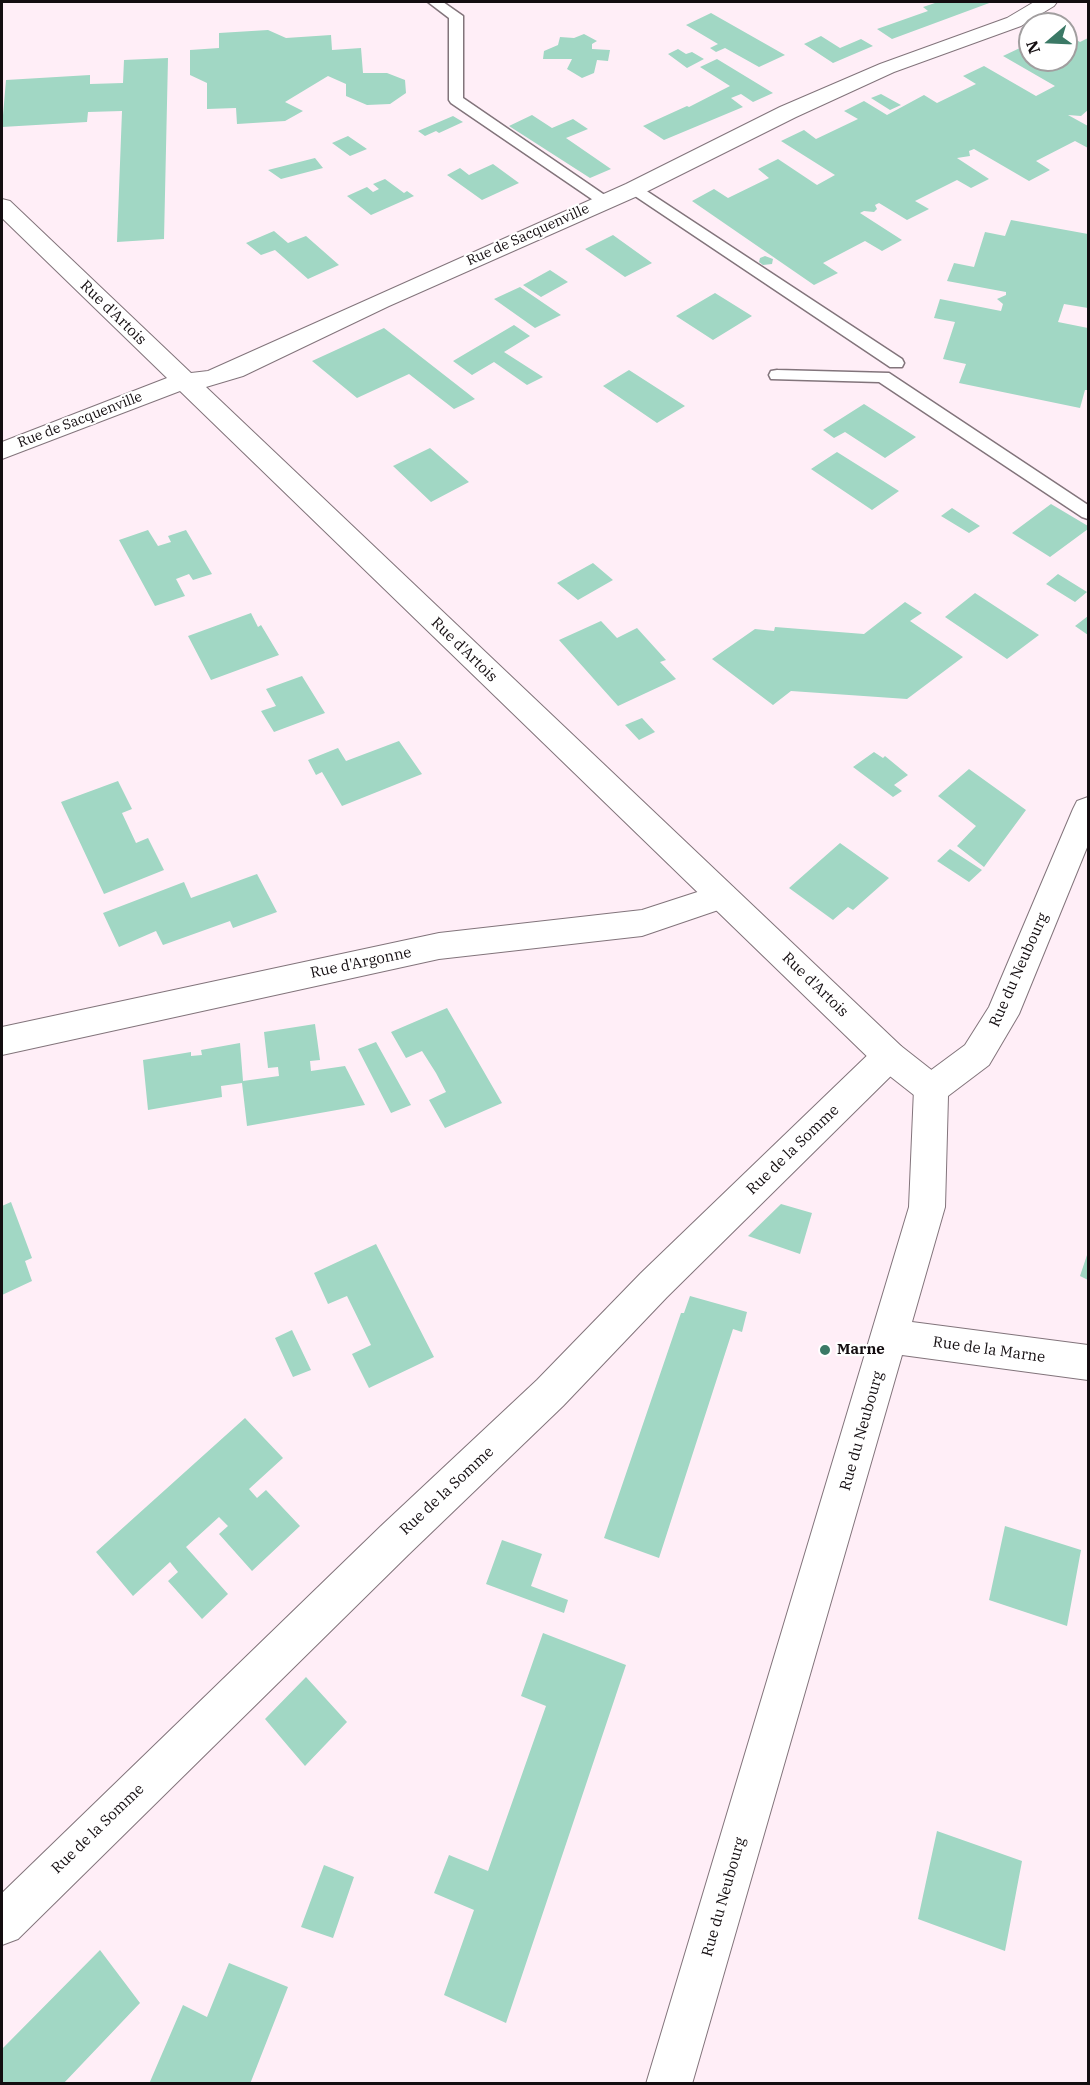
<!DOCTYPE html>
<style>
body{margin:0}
#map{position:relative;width:1090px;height:2085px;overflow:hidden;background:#ffeef7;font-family:"IBM Plex Serif",serif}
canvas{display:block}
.frame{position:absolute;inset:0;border:3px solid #130d10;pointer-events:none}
.north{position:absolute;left:1018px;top:12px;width:60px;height:60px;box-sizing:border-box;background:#fff;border:2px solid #a19e9f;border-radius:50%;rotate:251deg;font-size:16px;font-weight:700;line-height:24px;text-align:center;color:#130d10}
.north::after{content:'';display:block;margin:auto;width:21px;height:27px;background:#3b7966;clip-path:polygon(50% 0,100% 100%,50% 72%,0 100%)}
</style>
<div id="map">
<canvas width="1090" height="2085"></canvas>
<div class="frame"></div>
<div class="north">N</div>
</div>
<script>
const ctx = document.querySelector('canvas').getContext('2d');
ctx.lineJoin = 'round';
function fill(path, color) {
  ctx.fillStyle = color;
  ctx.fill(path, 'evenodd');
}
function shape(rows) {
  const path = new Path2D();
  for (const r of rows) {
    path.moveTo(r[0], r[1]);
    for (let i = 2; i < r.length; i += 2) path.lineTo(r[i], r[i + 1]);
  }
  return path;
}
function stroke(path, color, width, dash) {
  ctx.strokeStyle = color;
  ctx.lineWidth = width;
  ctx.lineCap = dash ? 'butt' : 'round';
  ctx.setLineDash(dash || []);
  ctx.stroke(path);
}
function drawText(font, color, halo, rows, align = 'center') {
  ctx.font = font + ' "IBM Plex Serif",serif';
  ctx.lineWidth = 4.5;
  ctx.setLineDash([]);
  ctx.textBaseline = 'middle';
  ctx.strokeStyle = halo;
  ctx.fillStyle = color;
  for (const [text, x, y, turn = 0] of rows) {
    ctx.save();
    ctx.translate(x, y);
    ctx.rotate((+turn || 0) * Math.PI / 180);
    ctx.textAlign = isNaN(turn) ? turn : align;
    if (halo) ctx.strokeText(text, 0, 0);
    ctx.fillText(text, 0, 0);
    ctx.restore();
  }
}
fill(shape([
 [938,2,992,2,892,39,877,29,928,11,923,7],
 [711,13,785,55,759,67,725,48,716,52,710,48,718,44,686,25],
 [268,30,286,38,331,35,332,50,361,48,363,73,387,73,405,80,406,93,390,104,367,105,346,96,346,84,328,76,285,102,303,111,285,121,237,124,236,108,207,109,207,83,190,75,190,50,219,48,219,33],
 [584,34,597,41,592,44,592,49,610,50,608,61,597,60,594,73,582,78,567,69,572,59,543,59,544,51,558,45,560,37,574,38],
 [821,36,840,48,861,39,873,46,833,63,804,44],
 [1071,37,1080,42,1088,38,1088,110,1081,116,1068,115,1088,126,1088,148,1075,141,1036,161,1050,170,1029,181,974,149,969,151,970,156,957,158,989,179,971,188,957,180,915,201,929,209,907,220,879,203,875,205,877,209,874,212,864,211,860,213,902,240,882,251,865,241,823,263,838,273,814,285,692,201,714,189,728,198,769,178,758,169,778,159,817,185,835,175,781,141,804,130,816,139,858,119,844,111,864,101,887,115,924,95,937,103,976,84,963,76,984,66,1036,96,1055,86,1003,56,1022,47,1030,52,1030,60,1066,60,1066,40],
 [678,49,686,54,692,52,704,59,687,68,668,54],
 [168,58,164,239,117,242,122,111,88,112,87,122,2,127,6,80,90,75,90,84,123,83,124,60],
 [717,59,773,93,753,102,741,94,731,98,743,107,664,140,643,126,687,106,689,107,730,86,700,67],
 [881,94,901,105,890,110,871,98],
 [532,115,552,128,573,119,588,129,566,138,611,169,590,178,509,126],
 [453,116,463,122,439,133,436,131,425,136,418,131],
 [348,136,367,149,350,156,332,143],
 [315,158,323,168,281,179,268,170],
 [493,164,519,183,482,200,447,175,460,168,469,175],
 [385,179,404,193,407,191,414,196,371,215,347,196,367,187,373,192,379,189,373,184],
 [1011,220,1088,234,1088,308,1064,304,1058,322,1088,328,1088,390,1085,390,1080,408,959,383,966,364,943,359,955,322,934,318,940,299,1001,311,1003,304,997,299,1006,295,1006,292,947,281,954,263,974,267,985,232,1005,236],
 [274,231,288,243,306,236,339,265,308,279,275,250,261,255,246,243],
 [613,235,652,263,625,277,585,249],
 [765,256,773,259,772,264,763,265,759,262,760,258],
 [550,270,568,282,541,297,523,285],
 [520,287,561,315,535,328,494,299],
 [715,293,752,316,713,340,676,316],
 [514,325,530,336,504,352,543,377,527,385,494,362,472,375,453,361],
 [384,328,475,399,454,409,409,374,357,398,312,361],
 [629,370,685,406,657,423,603,386],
 [864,404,916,437,885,458,845,432,834,438,823,430],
 [430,448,469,482,431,502,393,466],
 [837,452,899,491,872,510,811,469],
 [1051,504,1088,526,1088,529,1050,557,1012,533],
 [952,508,980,526,969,533,941,516],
 [148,530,158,546,171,542,168,536,186,530,212,574,193,580,189,574,176,579,185,596,155,606,119,540],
 [593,563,613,580,578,600,557,583],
 [1058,574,1087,592,1075,602,1046,584],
 [975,593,1039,635,1007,659,945,617],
 [905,602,922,613,910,621,963,657,907,699,791,691,773,705,712,659,755,629,774,631,775,627,864,634],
 [251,613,258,627,261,625,279,655,211,680,188,636],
 [1088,616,1088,635,1075,626],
 [601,621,617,638,637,628,666,660,660,662,676,679,618,706,559,640],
 [302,676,325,713,274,732,261,711,276,706,266,689],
 [642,718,655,732,639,740,625,725],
 [399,741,422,774,342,806,322,772,316,775,308,760,338,748,346,761],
 [874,752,883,758,885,756,908,775,894,785,902,791,893,797,853,767],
 [969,769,1026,810,984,867,957,846,976,826,938,796],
 [118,781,132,809,122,813,136,843,148,838,164,870,104,894,61,802],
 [840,843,889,878,853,910,848,907,833,920,789,888],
 [950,849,982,870,969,882,937,861],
 [257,874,277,912,233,928,230,921,163,945,156,931,119,947,103,913,184,882,191,898],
 [447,1008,502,1103,445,1128,429,1100,446,1092,436,1073,422,1051,406,1058,391,1032],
 [315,1024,320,1060,310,1061,311,1071,345,1066,365,1105,247,1126,242,1083,221,1086,222,1097,148,1110,143,1060,191,1052,191,1056,202,1055,201,1050,240,1043,243,1081,279,1076,278,1067,268,1068,264,1032],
 [376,1042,411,1105,391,1113,358,1049],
 [11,1202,32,1258,25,1261,32,1281,2,1295,2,1206],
 [781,1204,812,1213,800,1254,748,1236],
 [376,1244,434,1357,369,1388,352,1354,371,1345,347,1296,328,1304,314,1273],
 [1088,1252,1088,1280,1080,1276],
 [690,1296,747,1312,742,1332,733,1329,659,1558,604,1538,681,1313,684,1313],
 [292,1330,311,1370,293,1377,275,1338],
 [245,1418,283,1458,249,1489,257,1498,266,1490,300,1526,252,1571,219,1534,228,1526,219,1517,186,1547,228,1594,202,1619,168,1581,178,1572,170,1562,133,1596,96,1552],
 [1005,1526,1081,1550,1067,1626,989,1600],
 [502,1540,542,1554,531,1586,568,1600,564,1613,486,1584],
 [543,1633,626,1665,506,2023,444,1995,474,1910,434,1893,449,1855,488,1871,546,1706,521,1696],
 [306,1677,347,1722,305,1766,265,1719],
 [937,1831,1022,1861,1005,1951,918,1919],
 [324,1865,354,1877,333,1938,301,1927],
 [100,1950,140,2003,63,2084,2,2084,2,2049],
 [229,1963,288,1987,250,2084,149,2084,183,2005,207,2017]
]), '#a1d7c4');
const lane = shape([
 [428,2,443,2,463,16,463,98,609,198,612,201,609,204,599,204,451,103,449,100,449,18,428,2],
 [634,184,639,186,902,359,904,363,902,367,890,367,629,192,626,189,634,184],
 [777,370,889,373,1088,505,1088,519,1082,517,879,382,771,379,769,375,771,371,777,370]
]);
const street = shape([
 [1088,797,1088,845,1019,1014,989,1065,948,1096,945,1207,912,1322,1088,1345,1088,1380,902,1355,692,2084,646,2084,909,1207,914,1089,919,1079,965,1045,989,1007,1073,809,1077,801,1088,797],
 [722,884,733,887,738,896,733,905,642,936,439,959,2,1055,2,1027,439,933,642,910,722,884],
 [889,1042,901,1046,906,1056,901,1066,667,1297,563,1406,409,1554,18,1939,2,1945,2,1893,381,1526,537,1380,641,1273,877,1046,889,1042]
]);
const secondary = shape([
 [1034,2,1057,2,1054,6,1021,26,894,72,796,117,642,194,389,306,243,376,206,387,901,1046,943,1079,948,1089,943,1099,931,1103,919,1099,877,1066,180,391,2,459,2,442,167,378,2,218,2,199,10,201,191,373,208,371,626,184,780,107,880,64,1007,18,1034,2]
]);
stroke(lane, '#82747b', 3);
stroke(street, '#82747b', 2);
stroke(secondary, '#82747b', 2);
fill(lane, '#fff');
fill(street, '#fff');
fill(secondary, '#fff');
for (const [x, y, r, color] of [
 [825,1350,6,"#3b7966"]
]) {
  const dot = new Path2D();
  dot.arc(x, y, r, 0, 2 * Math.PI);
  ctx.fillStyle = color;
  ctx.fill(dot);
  stroke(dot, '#fff', 2);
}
drawText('14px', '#130d10', '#fff', [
 ["Rue de Sacquenville",528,235,-24],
 ["Rue de Sacquenville",80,420,-21]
]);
drawText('15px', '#130d10', '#fff', [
 ["Rue d'Artois",113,313,44],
 ["Rue d'Artois",464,650,44],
 ["Rue d'Argonne",361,963,-12],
 ["Rue du Neubourg",1019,970,-66],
 ["Rue d'Artois",815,985,44],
 ["Rue de la Somme",793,1150,-44],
 ["Rue de la Marne",989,1350,8],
 ["Rue du Neubourg",862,1431,-74],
 ["Rue de la Somme",447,1491,-43],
 ["Rue de la Somme",98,1829,-44],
 ["Rue du Neubourg",724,1897,-74]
]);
drawText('bold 15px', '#130d10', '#fff', [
 ["Marne",837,1350]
], 'left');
</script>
